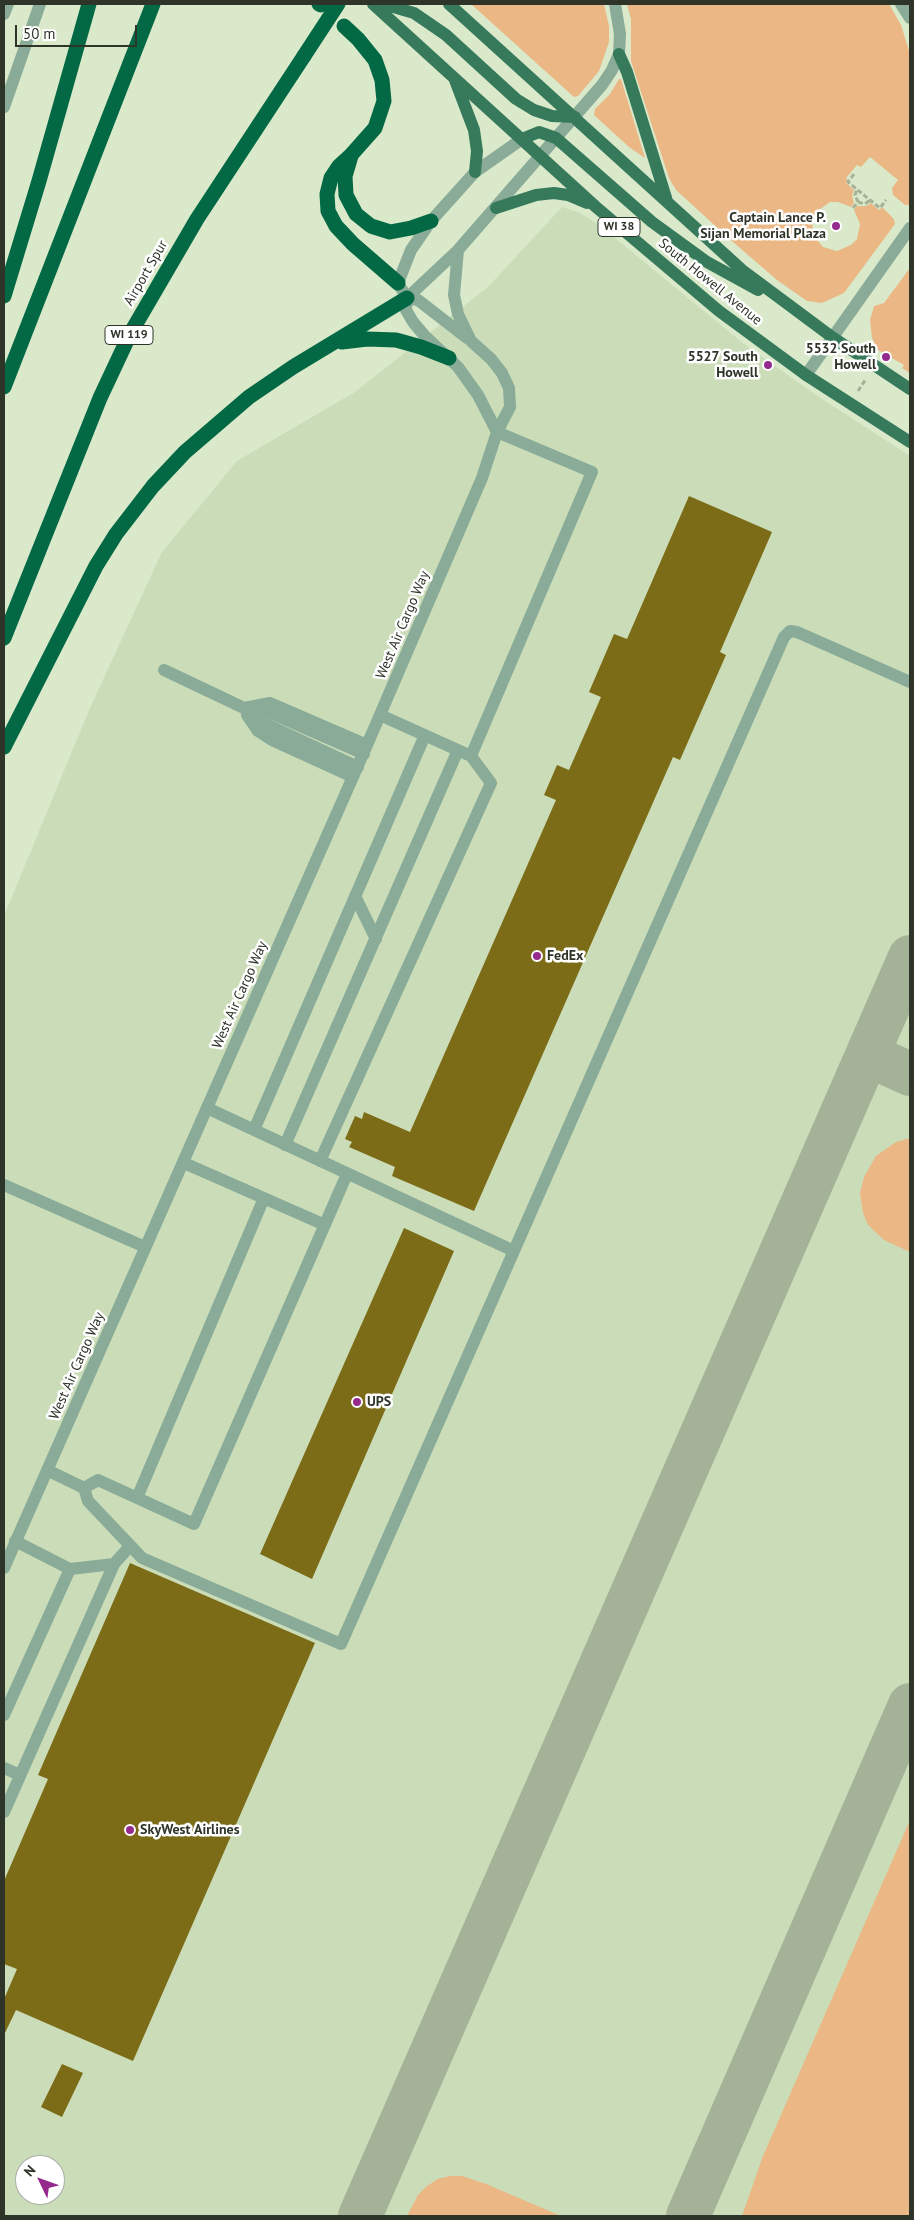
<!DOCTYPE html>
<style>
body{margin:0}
#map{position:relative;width:914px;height:2220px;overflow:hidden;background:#d9e9ca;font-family:"PT Sans",sans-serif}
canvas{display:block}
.frame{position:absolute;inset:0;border:5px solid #2e3428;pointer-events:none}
.north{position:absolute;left:15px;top:2155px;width:50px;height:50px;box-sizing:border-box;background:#fff;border:1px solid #abaea9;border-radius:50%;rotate:312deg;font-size:14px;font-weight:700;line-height:20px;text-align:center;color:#2e3428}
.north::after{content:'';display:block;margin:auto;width:18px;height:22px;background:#942a8d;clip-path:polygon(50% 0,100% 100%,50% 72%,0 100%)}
.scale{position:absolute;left:15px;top:25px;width:122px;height:22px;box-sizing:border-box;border:2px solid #2e3428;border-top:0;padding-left:6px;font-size:15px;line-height:18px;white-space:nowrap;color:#2e3428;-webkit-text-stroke:4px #fff;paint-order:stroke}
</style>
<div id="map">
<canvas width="914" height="2220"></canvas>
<div class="frame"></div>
<div class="north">N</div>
<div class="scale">50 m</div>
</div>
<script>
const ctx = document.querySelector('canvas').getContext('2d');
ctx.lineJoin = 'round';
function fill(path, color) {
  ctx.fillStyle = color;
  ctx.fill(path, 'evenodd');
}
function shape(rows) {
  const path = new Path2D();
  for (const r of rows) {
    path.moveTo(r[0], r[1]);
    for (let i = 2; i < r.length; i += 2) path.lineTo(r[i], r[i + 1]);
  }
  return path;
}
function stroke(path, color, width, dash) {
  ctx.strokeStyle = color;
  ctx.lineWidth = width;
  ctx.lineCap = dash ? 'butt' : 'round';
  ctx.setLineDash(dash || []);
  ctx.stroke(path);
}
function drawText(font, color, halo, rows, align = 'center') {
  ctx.font = font + ' "PT Sans",sans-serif';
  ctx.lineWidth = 5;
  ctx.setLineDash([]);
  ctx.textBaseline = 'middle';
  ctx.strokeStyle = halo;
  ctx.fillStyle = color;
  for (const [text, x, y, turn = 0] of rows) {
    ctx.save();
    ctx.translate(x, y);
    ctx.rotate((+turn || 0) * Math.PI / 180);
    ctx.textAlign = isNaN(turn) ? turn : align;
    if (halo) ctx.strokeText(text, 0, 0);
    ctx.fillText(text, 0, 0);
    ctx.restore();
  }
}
fill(shape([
 [562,207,580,213,598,224,744,344,819,397,910,456,910,2216,4,2216,4,916,90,708,162,552,237,461,355,392,488,287],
 [25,2165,55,2165,55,2195,25,2195]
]), '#caddb8');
fill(shape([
 [471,4,604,4,609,26,609,42,599,71,578,96,574,97],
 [627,4,889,4,901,25,910,54,910,205,905,205,893,195,892,188,898,180,870,157,861,167,857,165,846,178,848,180,846,183,854,190,852,195,854,203,851,207,838,202,830,202,816,212,812,219,813,235,823,247,837,251,851,245,857,239,860,224,854,210,857,206,866,206,871,203,879,210,882,207,894,219,895,224,844,293,822,303,807,301,777,280,733,242,676,190,669,178,631,61,631,19],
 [619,79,621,79,645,158,629,147,594,115,595,109,610,94],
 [910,268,910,373,902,368,904,365,878,350,872,338,870,320,874,306,884,303],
 [910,1138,910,1252,884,1240,868,1225,863,1213,860,1193,864,1177,876,1156,896,1142],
 [910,1820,910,2216,742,2216,763,2156],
 [450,2176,462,2176,486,2184,561,2216,407,2216,418,2195,427,2186,438,2179]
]), '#ebb784');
stroke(shape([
 [868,1055,910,1074],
 [360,2216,910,957],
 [688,2216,910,1705]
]), '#a4b298', 44);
fill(shape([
 [689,496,772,532,720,652,726,655,680,760,673,757,474,1211,392,1176,395,1167,349,1147,352,1142,345,1139,355,1116,362,1119,364,1112,410,1132,556,800,544,795,557,765,569,770,601,697,589,692,614,634,627,639],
 [404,1228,454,1251,312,1579,260,1554],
 [130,1563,315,1643,133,2061,16,2010,4,2035,4,1999,17,1969,4,1964,4,1881,48,1779,38,1775],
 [62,2064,83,2073,62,2117,41,2107]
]), '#7d6c17');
stroke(shape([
 [854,174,848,182,870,200,880,208,886,200],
 [858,202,865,204,870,200],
 [853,208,858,202,855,195,857,189],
 [858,391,866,379]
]), '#a5b298', 3, [5, 2.5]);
stroke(shape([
 [901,4,910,18],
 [4,14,8,4],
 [4,107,40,4],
 [407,298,458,250,602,85,612,70,619,54,620,34,615,4],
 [407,298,418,300,467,338],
 [806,375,910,228],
 [497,432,478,395,458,367,424,335,413,322,406,310,407,298,398,283,411,250,431,221,475,172,522,139],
 [164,670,244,708,261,722,358,767],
 [244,708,270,703,367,745],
 [253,710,266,711,364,754],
 [247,715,258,731,272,740,353,777],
 [380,715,471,756,592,472,497,432],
 [355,896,376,939],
 [207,1108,514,1251],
 [254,1130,425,735],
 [285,1145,458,750],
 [320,1161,491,783,471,756],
 [184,1163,325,1225],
 [4,1185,145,1247],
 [47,1470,84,1488,88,1501,142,1558,341,1644,784,637,790,631,797,632,910,682],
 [84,1488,98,1480,194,1524,347,1174],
 [137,1498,264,1198],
 [15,1541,70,1569],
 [4,1568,367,745,482,478,497,432,510,407,509,388,502,373,491,359,471,341,458,314,454,295,458,250],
 [4,1715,70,1569,114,1564,130,1546],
 [4,1768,20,1775],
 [4,1812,114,1564]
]), '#89ab98', 12);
stroke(shape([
 [373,4,596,207,719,311,806,375,910,442],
 [383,4,414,13,446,35,516,99,534,110,552,116,575,117],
 [449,4,742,270,832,337,910,389],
 [619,54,627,72,667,201],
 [455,80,474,130,477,151,475,172],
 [522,139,539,132,556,138,652,222,707,262,758,290],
 [496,208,536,195,554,193,568,195,587,203]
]), '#367a5b', 12);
stroke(shape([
 [319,4,321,5],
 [344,26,358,39,375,60,382,80,384,101,375,128,351,155,339,166,331,178,327,194,328,211,336,226,353,244,398,283],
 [351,156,345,176,346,195,356,214,371,226,390,232,411,228,431,221],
 [4,296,39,181,89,4],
 [342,342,367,339,396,340,421,347,449,358],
 [4,387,153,4],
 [4,638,100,398,130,334,197,219,304,56],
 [4,747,96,566,116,534,153,486,185,452,249,397,293,367,407,298]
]), '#036945', 15);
stroke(shape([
 [304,56,338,4]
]), '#036945', 15);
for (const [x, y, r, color] of [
 [836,226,5,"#942a8d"],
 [886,357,5,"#942a8d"],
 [768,365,5,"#942a8d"],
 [537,956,5,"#942a8d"],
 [357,1402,5,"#942a8d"],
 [130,1830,5,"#942a8d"]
]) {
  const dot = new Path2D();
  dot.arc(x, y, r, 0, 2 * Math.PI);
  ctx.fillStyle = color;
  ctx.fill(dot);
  stroke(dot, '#fff', 2);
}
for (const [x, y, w] of [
 [619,227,42],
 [129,335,48]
]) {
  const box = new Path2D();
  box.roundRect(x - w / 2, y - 9.5, w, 19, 4);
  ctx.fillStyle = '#fff';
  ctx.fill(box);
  stroke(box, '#2e3428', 1);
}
drawText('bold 12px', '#2e3428', null, [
 ["WI 38",619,227],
 ["WI 119",129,335]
]);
drawText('bold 14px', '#2e3428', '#fff', [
 ["Captain Lance P.",826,218],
 ["Sijan Memorial Plaza",826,234],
 ["5532 South",876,349],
 ["Howell",876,365],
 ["5527 South",758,357],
 ["Howell",758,373],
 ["FedEx",547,956,"left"],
 ["UPS",367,1402,"left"],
 ["SkyWest Airlines",140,1830,"left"]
], 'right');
drawText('14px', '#2e3428', '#fff', [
 ["Airport Spur",146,273,-60],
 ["South Howell Avenue",710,282,39],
 ["West Air Cargo Way",403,625,-67],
 ["West Air Cargo Way",240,995,-66],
 ["West Air Cargo Way",77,1366,-66]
]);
</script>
